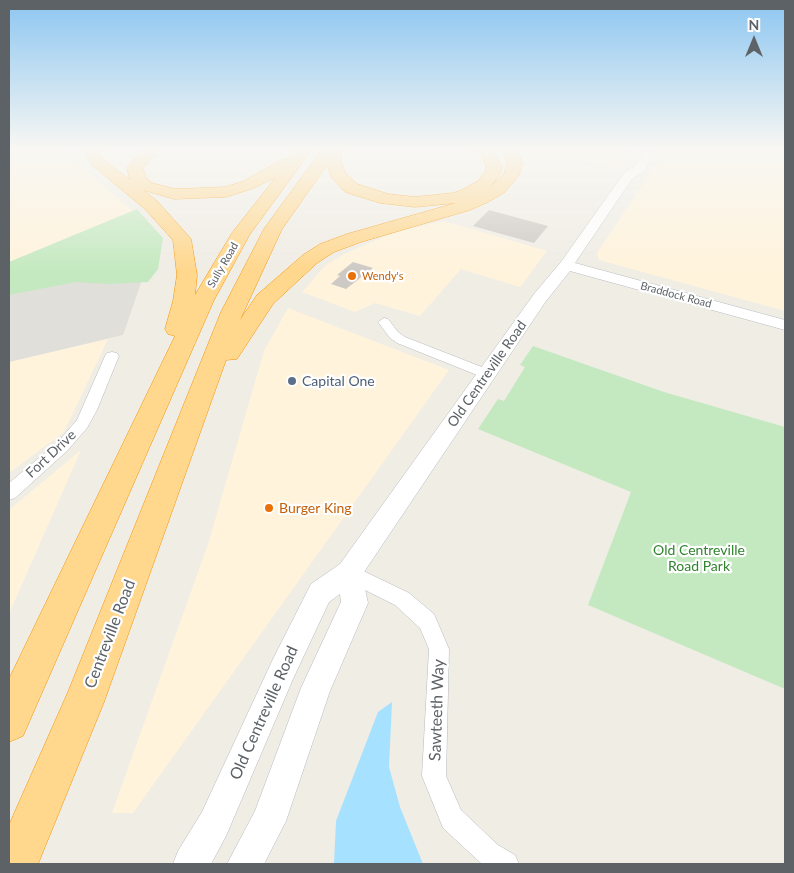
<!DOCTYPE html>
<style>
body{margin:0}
#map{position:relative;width:794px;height:873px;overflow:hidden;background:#f0ede5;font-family:Lato,sans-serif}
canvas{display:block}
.frame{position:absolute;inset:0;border:10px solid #5d6267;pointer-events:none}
.north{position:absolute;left:729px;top:15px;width:50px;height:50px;-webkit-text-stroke:4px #fff;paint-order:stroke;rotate:0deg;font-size:14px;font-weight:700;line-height:20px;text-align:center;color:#5d6267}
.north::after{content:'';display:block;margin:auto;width:18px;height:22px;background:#5d6267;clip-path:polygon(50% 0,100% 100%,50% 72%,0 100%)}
</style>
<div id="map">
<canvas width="794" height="873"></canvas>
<div class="frame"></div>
<div class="north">N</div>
</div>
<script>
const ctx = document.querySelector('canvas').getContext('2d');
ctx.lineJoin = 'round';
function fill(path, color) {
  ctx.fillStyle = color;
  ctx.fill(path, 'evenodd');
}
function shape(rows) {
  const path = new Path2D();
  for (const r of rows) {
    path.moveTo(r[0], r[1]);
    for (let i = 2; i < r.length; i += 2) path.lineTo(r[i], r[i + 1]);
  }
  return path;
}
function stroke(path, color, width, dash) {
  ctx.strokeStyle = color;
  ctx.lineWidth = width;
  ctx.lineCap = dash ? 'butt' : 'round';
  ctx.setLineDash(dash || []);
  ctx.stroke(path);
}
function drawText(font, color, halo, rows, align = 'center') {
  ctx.font = font + ' Lato,sans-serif';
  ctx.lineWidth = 4.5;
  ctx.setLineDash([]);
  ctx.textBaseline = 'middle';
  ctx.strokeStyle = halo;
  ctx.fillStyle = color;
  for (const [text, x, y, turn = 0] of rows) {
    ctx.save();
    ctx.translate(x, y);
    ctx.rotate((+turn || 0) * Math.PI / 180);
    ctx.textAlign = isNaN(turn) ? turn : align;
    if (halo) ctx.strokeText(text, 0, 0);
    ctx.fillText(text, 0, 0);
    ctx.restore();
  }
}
fill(shape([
 [9,148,59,148,133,211,9,262],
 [530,148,628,148,615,167,573,158,530,158],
 [667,148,785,148,785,311,599,260,597,253],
 [444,221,547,251,520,287,461,269,420,316,375,303,355,312,302,292,326,265,344,254,398,231],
 [288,308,449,370,133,813,112,813,208,544,264,351],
 [108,339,64,432,9,473,9,362],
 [81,450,9,614,9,510]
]), '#fff3db');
fill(shape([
 [54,248,141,283,123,335,9,362,9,266]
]), '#e1dfd9');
fill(shape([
 [137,209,163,238,158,269,148,282,109,284,76,282,9,295,9,262],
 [533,346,664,392,785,427,785,689,588,605,631,492,478,429,498,399,504,401,525,367,520,365]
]), '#c4e9c0');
fill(shape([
 [392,702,389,767,400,807,423,864,334,864,336,821,378,712]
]), '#a6e1ff');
fill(shape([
 [489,210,548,226,534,243,473,226],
 [353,262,373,268,346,289,331,284,340,276,337,275]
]), '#cdc9c4');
const street = shape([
 [384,318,388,319,398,332,405,337,492,371,494,374,492,377,487,379,397,343,390,338,378,322,384,318],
 [112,352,117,353,119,356,97,410,87,428,67,451,15,498,9,500,9,483,57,443,77,420,105,356,107,353,112,352],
 [349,564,409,593,434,614,449,649,446,776,461,810,498,845,515,855,519,864,482,864,443,828,422,776,429,649,420,628,395,605,343,579,340,573,343,567,349,564]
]);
const secondary = shape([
 [646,148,657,148,645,170,632,179,575,263,785,320,785,330,570,271,546,301,362,575,368,603,330,691,286,821,264,864,227,864,255,811,301,688,341,602,340,594,329,602,293,679,226,836,211,864,173,864,178,851,202,812,273,659,311,584,340,564,534,294,561,262,624,173,636,165,646,148]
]);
const highway = shape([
 [82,148,97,148,103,159,130,180,127,168,134,159,146,148,162,148,143,168,146,178,152,183,175,189,225,187,242,182,283,159,290,158,298,148,313,148,250,234,214,300,23,736,9,742,9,679,175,336,168,334,165,329,173,301,177,275,173,240,145,209,92,165,82,148],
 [276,177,232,233,195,295,197,275,191,239,157,201,143,190,174,199,226,197,254,188,276,177],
 [323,148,341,148,341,161,345,173,357,184,388,194,415,197,453,193,462,190,478,181,485,172,486,166,482,157,475,148,491,148,502,166,501,172,491,186,504,174,507,163,501,148,516,148,523,163,519,175,505,192,488,202,470,210,361,242,334,252,317,263,273,304,237,359,226,360,104,702,38,864,9,864,9,825,68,692,221,312,264,229,323,148],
 [327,165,332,178,345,192,380,203,415,207,456,203,347,234,320,244,303,255,257,295,240,320,282,229,327,165]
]);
stroke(street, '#b6b9bd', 1);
stroke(secondary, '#b6bbc0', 1);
stroke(highway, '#f59200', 1);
fill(street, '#fff');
fill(secondary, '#fff');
fill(highway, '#ffd78d');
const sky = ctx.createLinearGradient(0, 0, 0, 271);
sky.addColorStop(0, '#8dc6f1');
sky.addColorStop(0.55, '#f8f7f3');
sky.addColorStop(1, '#f8f7f300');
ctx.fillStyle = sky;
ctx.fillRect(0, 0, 794, 271);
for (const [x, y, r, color] of [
 [352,276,5,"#e8710a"],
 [292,381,5,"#5c6f8a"],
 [269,508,5,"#e8710a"]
]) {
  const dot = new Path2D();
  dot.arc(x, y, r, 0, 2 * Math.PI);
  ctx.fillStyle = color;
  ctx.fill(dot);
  stroke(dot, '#fff', 2);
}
drawText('11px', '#5d6267', '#fff', [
 ["Sully Road",223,265,-60],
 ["Braddock Road",676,295,15]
]);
drawText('11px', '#c56008', '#fff', [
 ["Wendy's",362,276]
], 'left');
drawText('14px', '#5d6267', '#fff', [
 ["Old Centreville Road",487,374,-55],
 ["Fort Drive",51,454,-43]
]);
drawText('14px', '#4e5e75', '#fff', [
 ["Capital One",302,381]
], 'left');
drawText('14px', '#c56008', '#fff', [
 ["Burger King",279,508]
], 'left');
drawText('14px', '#32832f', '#fff', [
 ["Old Centreville",699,550],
 ["Road Park",699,566]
]);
drawText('16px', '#5d6267', '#fff', [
 ["Centreville Road",110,634,-69],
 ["Sawteeth Way",437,710,-88],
 ["Old Centreville Road",264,713,-66]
]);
</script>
